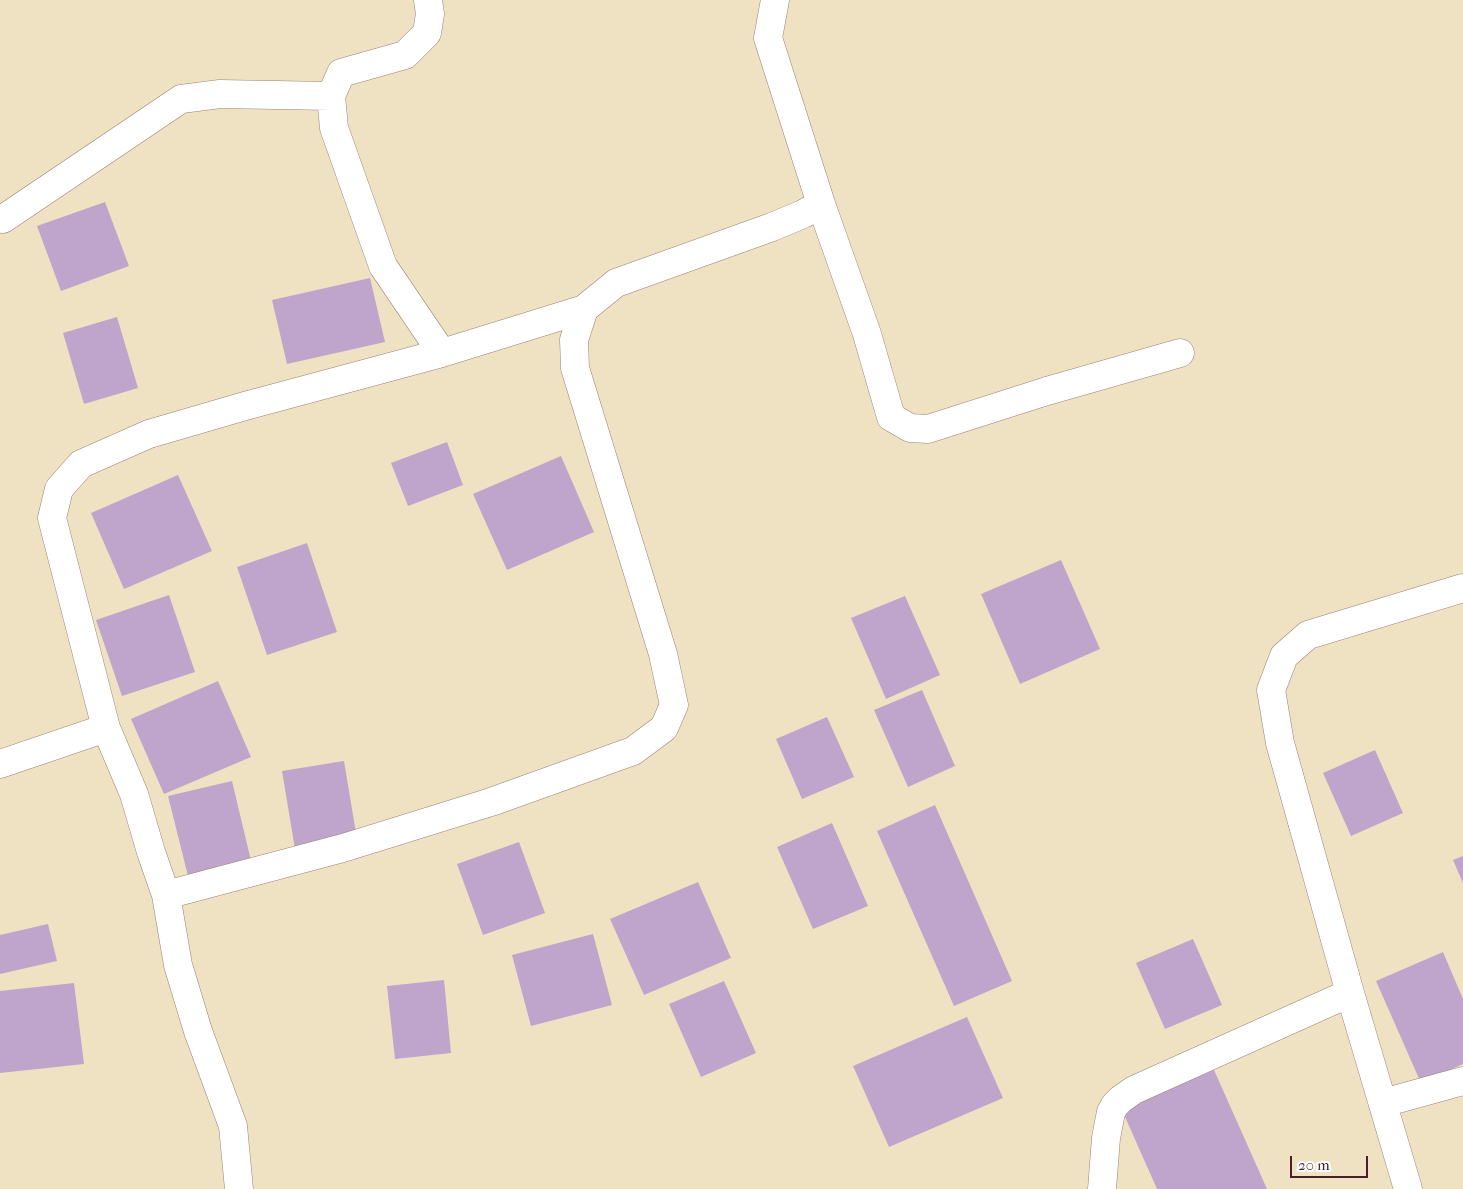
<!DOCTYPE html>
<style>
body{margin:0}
#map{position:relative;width:1463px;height:1189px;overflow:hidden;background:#efe2c2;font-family:"IM FELL French Canon",serif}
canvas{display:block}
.scale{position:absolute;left:1290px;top:1156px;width:78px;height:22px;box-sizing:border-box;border:2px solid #4a1f2b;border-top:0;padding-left:6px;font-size:15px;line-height:18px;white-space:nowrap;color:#4a1f2b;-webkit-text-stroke:4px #fff;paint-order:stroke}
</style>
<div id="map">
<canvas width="1463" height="1189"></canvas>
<div class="scale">20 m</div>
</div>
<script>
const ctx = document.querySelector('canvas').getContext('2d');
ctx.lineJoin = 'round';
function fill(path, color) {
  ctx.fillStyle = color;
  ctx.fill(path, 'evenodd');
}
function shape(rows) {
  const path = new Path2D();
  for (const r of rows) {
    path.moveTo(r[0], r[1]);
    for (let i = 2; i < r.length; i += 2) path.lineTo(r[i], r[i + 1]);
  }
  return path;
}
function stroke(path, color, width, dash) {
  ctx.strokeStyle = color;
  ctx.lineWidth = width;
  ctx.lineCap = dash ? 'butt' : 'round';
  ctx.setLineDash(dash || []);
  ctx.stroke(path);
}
fill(shape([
 [105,202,129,266,61,291,37,226],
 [370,278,385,342,287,364,272,300],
 [117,317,138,388,84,404,63,333],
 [447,442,463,485,408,506,391,463],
 [561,456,594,532,507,570,473,494],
 [178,475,212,551,124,589,91,513],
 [307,543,337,632,267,655,237,567],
 [1061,560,1100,649,1020,684,981,594],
 [169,595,195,672,122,696,96,620],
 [905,596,940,675,886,699,851,618],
 [218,681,251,757,164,794,131,719],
 [922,690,955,766,908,787,874,710],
 [827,717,854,777,802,799,776,739],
 [1375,750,1403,813,1351,836,1323,773],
 [344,761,357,839,295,849,282,771],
 [232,781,252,865,189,880,168,796],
 [935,805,1012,981,954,1006,877,831],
 [832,823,868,906,813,929,777,847],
 [519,842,545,913,483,935,457,864],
 [1463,856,1463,883,1453,860],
 [698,882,731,958,644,995,610,919],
 [48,924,57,961,0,974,0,935],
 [593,934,612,1005,531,1026,512,955],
 [1193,939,1222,1005,1165,1029,1136,963],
 [1443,952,1463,999,1463,1064,1421,1083,1376,981],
 [444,980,451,1053,395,1059,387,986],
 [724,981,756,1053,701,1077,669,1004],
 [74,983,84,1064,0,1073,0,991],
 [967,1017,1003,1098,889,1147,853,1066],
 [1214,1070,1267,1189,1157,1189,1122,1110]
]), '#bfa5cb');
const minor = shape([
 [428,0,430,14,427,33,405,55,341,73,331,96,334,128,383,266,442,353],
 [775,0,768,38,821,204,867,334,891,417,910,428,928,429,1047,391,1180,353],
 [3,219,181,99,220,94,331,96],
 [0,764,106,728],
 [166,895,151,852,134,794,106,728,52,518,59,489,81,464,149,434,245,406,442,353,584,309],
 [1383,1103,1463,1081],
 [239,1189,233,1126,198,1031,178,965,166,895,343,848,491,802,633,751,664,728,674,705,663,654,575,368,574,340,584,309,616,283,772,227,803,214,821,204],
 [1102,1189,1106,1138,1111,1112,1115,1105,1121,1099,1134,1090,1350,993],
 [1408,1189,1350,993,1280,743,1271,690,1284,656,1308,635,1463,588]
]);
stroke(minor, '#9c8076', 29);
stroke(minor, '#fff', 28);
</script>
